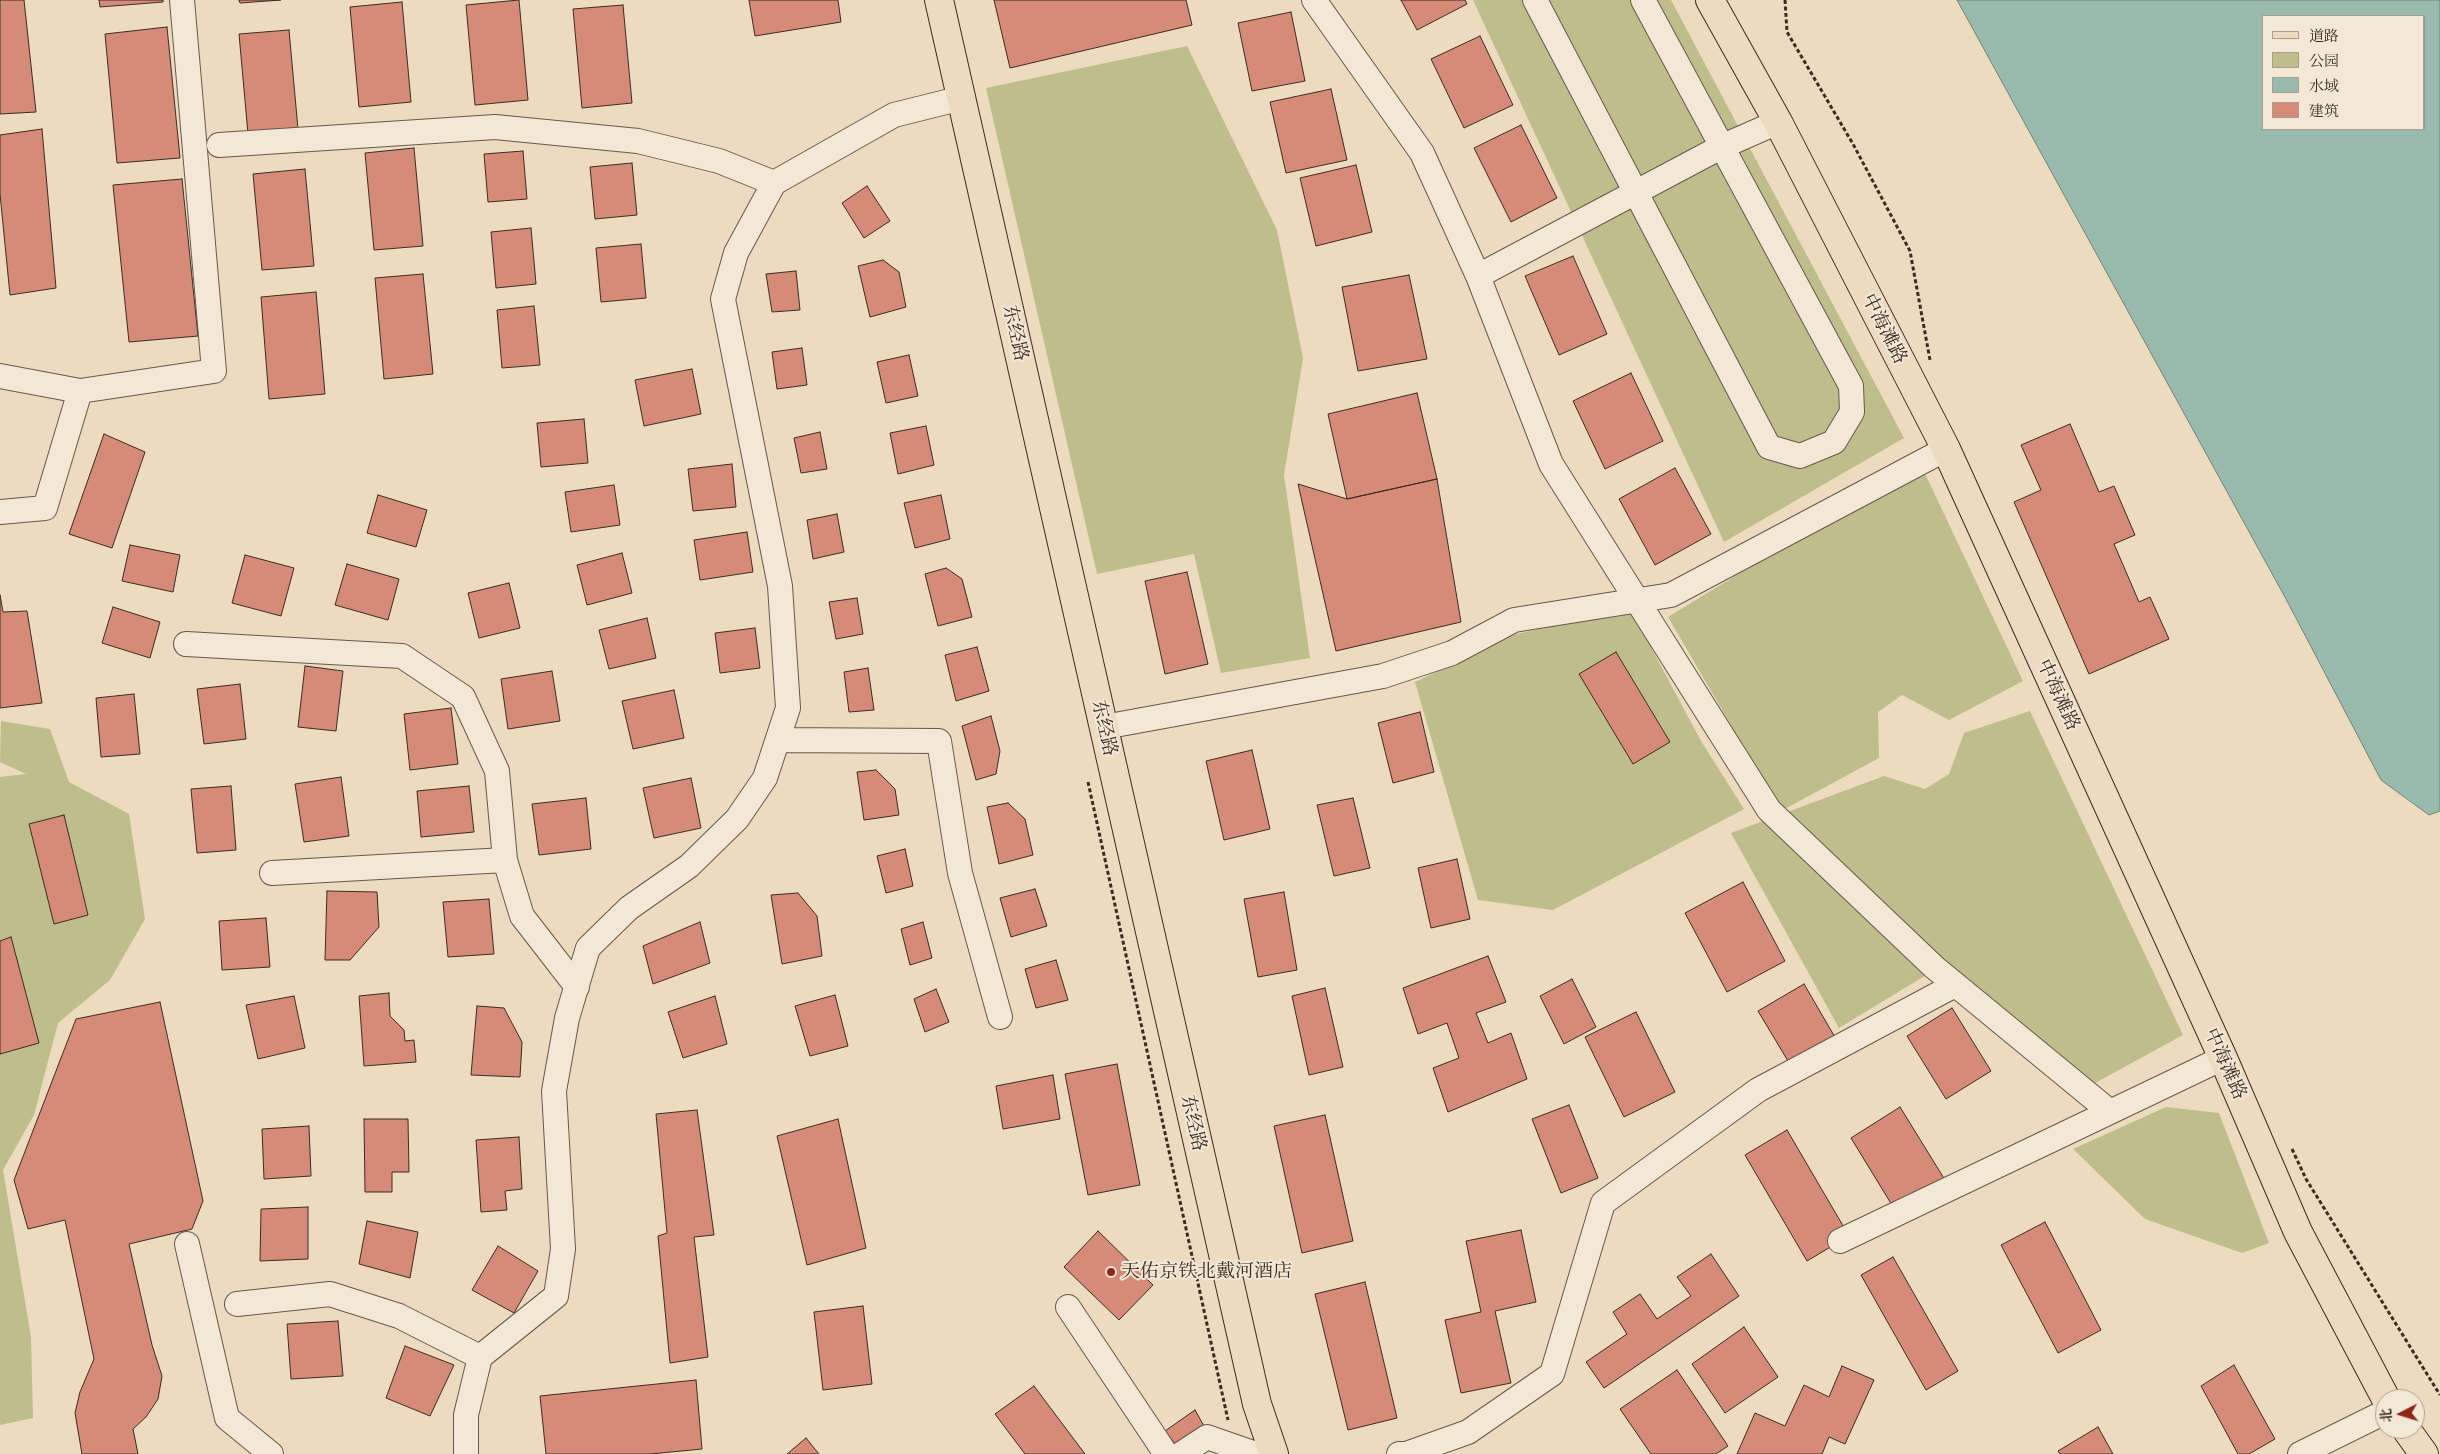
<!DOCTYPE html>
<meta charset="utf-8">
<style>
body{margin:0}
#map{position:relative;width:2440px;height:1454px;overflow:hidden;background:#ecdbbe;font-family:"EB Garamond","Noto Serif SC",serif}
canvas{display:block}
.legend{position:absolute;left:2262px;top:15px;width:162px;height:115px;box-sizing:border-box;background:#f3e8d5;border:1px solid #aa9d8e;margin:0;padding:6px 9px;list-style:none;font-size:15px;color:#3c2c24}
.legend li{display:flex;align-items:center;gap:10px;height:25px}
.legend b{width:25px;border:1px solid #aa9d8e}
.north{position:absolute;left:2375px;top:1389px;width:50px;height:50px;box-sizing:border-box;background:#f3e8d5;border:1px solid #aa9d8e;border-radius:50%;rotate:265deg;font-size:14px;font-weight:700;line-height:20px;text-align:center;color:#3c2c24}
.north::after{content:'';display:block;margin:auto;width:18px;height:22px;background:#8f2418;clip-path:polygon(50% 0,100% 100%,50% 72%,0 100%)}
</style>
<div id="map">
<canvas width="2440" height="1454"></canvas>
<ul class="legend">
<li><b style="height:6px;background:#ecdbbe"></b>道路</li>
<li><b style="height:14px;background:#bebe8d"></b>公园</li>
<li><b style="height:14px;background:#99bbae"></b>水域</li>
<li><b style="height:14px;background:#d68b78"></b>建筑</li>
</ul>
<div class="north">北</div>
</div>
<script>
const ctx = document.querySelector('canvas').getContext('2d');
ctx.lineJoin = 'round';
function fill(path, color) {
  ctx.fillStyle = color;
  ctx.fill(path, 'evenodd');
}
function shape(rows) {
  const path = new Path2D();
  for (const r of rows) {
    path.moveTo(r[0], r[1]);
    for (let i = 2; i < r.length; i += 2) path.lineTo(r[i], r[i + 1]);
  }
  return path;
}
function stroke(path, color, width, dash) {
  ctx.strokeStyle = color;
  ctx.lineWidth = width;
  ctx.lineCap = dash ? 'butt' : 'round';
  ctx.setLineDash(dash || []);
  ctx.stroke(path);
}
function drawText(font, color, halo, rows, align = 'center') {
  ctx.font = font + ' "EB Garamond","Noto Serif SC",serif';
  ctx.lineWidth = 4;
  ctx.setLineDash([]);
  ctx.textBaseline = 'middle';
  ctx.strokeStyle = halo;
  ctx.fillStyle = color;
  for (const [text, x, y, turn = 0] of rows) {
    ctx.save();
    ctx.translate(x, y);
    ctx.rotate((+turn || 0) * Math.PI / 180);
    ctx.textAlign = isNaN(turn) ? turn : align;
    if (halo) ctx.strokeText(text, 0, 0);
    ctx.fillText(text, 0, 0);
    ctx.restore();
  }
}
fill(shape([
 [1473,0,1671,0,1904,438,1724,542],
 [1187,46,1277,230,1303,358,1284,475,1310,658,1221,673,1194,554,1097,574,986,88],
 [1920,463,2023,681,1949,720,1902,695,1878,712,1879,758,1781,811,1668,617],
 [1630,608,1701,741,1744,809,1553,910,1478,900,1415,682,1512,635],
 [2030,711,2183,1035,2095,1083,1946,963,1839,1028,1731,833,1884,776,1925,789,1949,774,1964,733],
 [1,721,50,729,69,782,129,814,145,919,110,980,58,1023,34,1115,3,1170,31,1337,33,1418,0,1425,0,777,26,774,0,762],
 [2166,1107,2219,1113,2269,1243,2242,1253,2145,1219,2073,1149]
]), '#bebe8d');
const water = shape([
 [1957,0,2440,0,2440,811,2429,815,2381,780,2286,599,1957,0],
 [2264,16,2424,16,2424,129,2264,129,2264,16]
]);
fill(water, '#99bbae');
stroke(water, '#748277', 1);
const building = shape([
 [0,0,24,0,36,112,0,114,0,0],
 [99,0,163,0,163,2,100,7,99,0],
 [239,0,281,0,240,3,239,0],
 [519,0,528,100,475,105,466,5,519,0],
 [749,0,838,0,841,22,755,36,749,0],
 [994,0,1186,0,1192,25,1010,68,994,0],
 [1401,0,1465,0,1467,4,1417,30,1401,0],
 [402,2,411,102,359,107,350,7,402,2],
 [623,5,632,103,582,108,573,9,623,5],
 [1291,12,1305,81,1252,91,1238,23,1291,12],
 [167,27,180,158,117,163,105,34,167,27],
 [289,30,298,129,248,134,239,34,289,30],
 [1480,36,1513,105,1464,128,1431,59,1480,36],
 [1331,89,1347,160,1286,173,1270,102,1331,89],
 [1521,125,1557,198,1511,222,1474,148,1521,125],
 [42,129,56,288,10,295,0,194,0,135,42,129],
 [414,148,423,246,374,250,365,153,414,148],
 [523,151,527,199,488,202,484,154,523,151],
 [632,163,637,215,595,219,590,167,632,163],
 [1356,165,1372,232,1316,246,1300,178,1356,165],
 [305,169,314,266,262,270,253,174,305,169],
 [182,179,198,336,129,342,113,185,182,179],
 [867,186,890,221,864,238,842,203,867,186],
 [531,228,536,284,496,288,491,232,531,228],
 [641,244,646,298,601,302,596,248,641,244],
 [1573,256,1607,334,1559,355,1525,276,1573,256],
 [883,260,899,272,906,307,870,317,858,266,883,260],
 [796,271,800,310,772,312,766,274,796,271],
 [423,274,433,374,384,379,375,278,423,274],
 [1409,275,1427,359,1358,371,1342,287,1409,275],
 [316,292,325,394,269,399,261,297,316,292],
 [534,306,540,365,502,368,497,310,534,306],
 [802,348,807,385,777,389,772,352,802,348],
 [909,355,918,396,886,403,877,362,909,355],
 [692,369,701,414,644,426,635,380,692,369],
 [1631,373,1663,441,1605,469,1573,401,1631,373],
 [1417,393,1437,479,1347,499,1328,414,1417,393],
 [584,419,588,463,541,467,537,423,584,419],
 [2070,424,2099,492,2114,486,2135,535,2114,544,2139,602,2150,597,2169,639,2089,674,2014,502,2041,490,2021,445,2070,424],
 [926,426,934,465,898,474,890,433,926,426],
 [820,432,827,469,801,473,794,438,820,432],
 [104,434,145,452,112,548,69,534,104,434],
 [732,464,736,507,693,511,688,469,732,464],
 [1675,468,1711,534,1655,565,1619,499,1675,468],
 [1437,479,1461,622,1336,651,1298,484,1347,499,1437,479],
 [614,485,620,525,571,532,565,492,614,485],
 [378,495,427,510,416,547,367,533,378,495],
 [941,495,950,539,915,548,904,503,941,495],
 [837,514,844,552,813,559,807,520,837,514],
 [747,532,753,572,700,580,694,540,747,532],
 [130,545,180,555,173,592,122,581,130,545],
 [622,553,632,593,587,605,577,565,622,553],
 [245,555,294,568,281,616,232,603,245,555],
 [347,564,399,579,388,620,335,605,347,564],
 [946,568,962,579,972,617,938,626,925,574,946,568],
 [1187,572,1208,664,1165,674,1145,581,1187,572],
 [509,583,520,628,479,638,468,593,509,583],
 [0,595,3,612,27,611,42,703,0,708,0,595],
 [857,598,863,634,836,639,829,602,857,598],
 [113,607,160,622,150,658,102,643,113,607],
 [647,618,656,658,609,669,599,630,647,618],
 [755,628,760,668,720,673,715,633,755,628],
 [977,647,989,691,956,701,945,655,977,647],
 [1616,652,1670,742,1633,764,1579,674,1616,652],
 [305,666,343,671,336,731,298,727,305,666],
 [868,668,874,710,849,712,844,672,868,668],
 [552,671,560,721,508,729,501,679,552,671],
 [240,684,246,739,204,744,197,689,240,684],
 [674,690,684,738,633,749,622,701,674,690],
 [134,694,140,754,101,757,96,698,134,694],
 [451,708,458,764,410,770,404,714,451,708],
 [1420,712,1434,772,1393,783,1378,723,1420,712],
 [991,716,1000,751,996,774,976,780,962,726,991,716],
 [1252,750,1270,829,1224,840,1206,761,1252,750],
 [876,770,895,789,899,815,864,820,857,772,876,770],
 [341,777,349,836,304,842,295,784,341,777],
 [691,778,701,828,654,838,643,788,691,778],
 [231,786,236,850,197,853,191,789,231,786],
 [469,786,474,832,421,837,417,791,469,786],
 [586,798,591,849,539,855,532,804,586,798],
 [1353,798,1370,868,1334,876,1317,805,1353,798],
 [1008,803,1025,819,1033,855,999,864,987,807,1008,803],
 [64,815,88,915,54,924,29,824,64,815],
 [905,849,913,886,886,893,877,856,905,849],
 [1457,859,1470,919,1431,928,1418,868,1457,859],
 [1743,882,1785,961,1727,992,1685,913,1743,882],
 [1035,889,1047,926,1011,937,1000,898,1035,889],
 [327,891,377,892,379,927,350,960,325,960,327,891],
 [1284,892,1297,970,1258,977,1244,899,1284,892],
 [798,893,817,916,822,956,782,964,771,895,798,893],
 [489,899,494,954,448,957,443,902,489,899],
 [266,918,270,967,222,970,219,921,266,918],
 [700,922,710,963,653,984,643,946,700,922],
 [923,922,932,958,910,965,901,929,923,922],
 [11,937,39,1043,0,1054,0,941,11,937],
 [1488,956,1506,1002,1476,1013,1488,1043,1511,1033,1527,1079,1448,1112,1433,1068,1459,1058,1447,1023,1418,1034,1403,988,1488,956],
 [1056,960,1068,1000,1036,1008,1025,969,1056,960],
 [1572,979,1596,1027,1564,1044,1540,996,1572,979],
 [1804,984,1836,1039,1791,1066,1758,1011,1804,984],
 [1325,988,1343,1067,1309,1075,1292,996,1325,988],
 [936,989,949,1022,925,1032,914,999,936,989],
 [389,993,390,1016,404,1030,405,1041,414,1040,416,1062,364,1066,359,996,389,993],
 [835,995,848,1046,810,1056,795,1006,835,995],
 [294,996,305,1048,258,1059,246,1005,294,996],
 [715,996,727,1044,683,1058,668,1012,715,996],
 [160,1002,203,1201,192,1229,129,1244,152,1345,162,1376,158,1399,146,1417,133,1429,138,1454,82,1454,75,1413,80,1392,94,1359,65,1220,28,1229,14,1180,76,1019,160,1002],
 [477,1006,504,1008,522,1042,520,1077,471,1075,477,1006],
 [1952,1008,1991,1071,1946,1099,1907,1036,1952,1008],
 [1636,1012,1675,1092,1624,1117,1585,1037,1636,1012],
 [1117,1064,1140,1185,1088,1195,1065,1074,1117,1064],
 [1053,1075,1060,1119,1003,1129,996,1086,1053,1075],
 [1569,1105,1598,1178,1561,1193,1532,1119,1569,1105],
 [1900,1107,1945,1180,1895,1210,1851,1138,1900,1107],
 [697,1110,714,1235,694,1237,708,1357,670,1363,658,1236,667,1233,656,1114,697,1110],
 [1325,1115,1353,1241,1302,1253,1274,1126,1325,1115],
 [364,1119,408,1119,409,1172,392,1172,392,1192,365,1192,364,1119],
 [838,1119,866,1248,807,1265,777,1136,838,1119],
 [309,1126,311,1176,264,1179,262,1129,309,1126],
 [1787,1130,1849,1236,1807,1261,1745,1155,1787,1130],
 [519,1137,522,1189,505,1191,507,1210,481,1212,476,1140,519,1137],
 [308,1207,308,1259,260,1261,261,1209,308,1207],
 [367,1221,418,1232,410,1278,359,1264,367,1221],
 [2045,1222,2101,1330,2058,1353,2001,1245,2045,1222],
 [1521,1230,1536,1302,1495,1311,1511,1383,1461,1393,1445,1320,1481,1312,1466,1241,1521,1230],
 [1098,1231,1153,1285,1119,1320,1064,1267,1098,1231],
 [498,1246,538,1271,514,1313,472,1290,498,1246],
 [1711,1254,1739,1296,1604,1388,1586,1362,1627,1334,1613,1312,1640,1294,1657,1319,1691,1296,1677,1277,1711,1254],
 [1893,1257,1958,1371,1926,1390,1861,1275,1893,1257],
 [1365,1282,1397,1418,1348,1430,1315,1294,1365,1282],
 [863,1306,872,1384,823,1390,814,1312,863,1306],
 [338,1321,343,1376,291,1379,287,1324,338,1321],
 [1744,1327,1778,1377,1725,1413,1692,1364,1744,1327],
 [405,1346,454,1365,430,1416,386,1398,405,1346],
 [2234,1365,2275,1439,2249,1454,2238,1454,2201,1386,2234,1365],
 [1842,1366,1874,1380,1845,1444,1829,1437,1822,1454,1737,1454,1755,1413,1785,1426,1804,1385,1829,1397,1842,1366],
 [1677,1370,1728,1446,1716,1454,1651,1454,1620,1409,1677,1370],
 [696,1380,702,1449,650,1454,546,1454,540,1396,696,1380],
 [1034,1386,1085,1454,1025,1454,995,1414,1034,1386],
 [1195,1410,1204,1426,1175,1444,1165,1431,1195,1410],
 [2098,1427,2113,1454,2060,1454,2058,1451,2098,1427],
 [806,1438,819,1454,787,1454,806,1438]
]);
fill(building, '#d68b78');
stroke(building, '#3c2c24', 1);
const minor = shape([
 [1314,0,1422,153,1478,276,1551,464,1769,810,1934,967,2109,1111],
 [1535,0,1769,447,1800,456,1834,442,1852,412,1851,386,1643,0],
 [219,145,495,127,638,141,719,161,774,183],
 [1478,276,1721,147,1778,122],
 [0,376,80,391,214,371,182,0],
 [0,512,45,508,80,391],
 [186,644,402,656,463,697,497,771,505,860,522,916,577,987],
 [1104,727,1383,676,1452,653,1514,620,1671,595,1946,449],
 [778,740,939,741,960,873,1000,1017],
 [272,873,505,860],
 [1840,1241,2223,1058],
 [187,1244,227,1418,271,1454],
 [237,1304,330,1294,399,1316,480,1357],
 [1068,1307,1166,1454],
 [466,1454,466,1415,480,1357,556,1296,563,1249,554,1091,567,1018,588,948,629,908,689,866,737,819,765,778,788,708,780,586,723,299,736,253,774,183,894,115,962,98],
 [1181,1454,1207,1437,1256,1454],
 [1399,1454,1406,1454,1468,1432,1552,1374,1603,1203,1758,1090,1955,985],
 [2300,1454,2385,1412]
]);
const major = shape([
 [939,0,1257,1404,1274,1454],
 [1710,0,1778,122,1946,449,2223,1058,2298,1232,2386,1399],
 [2406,1429,2424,1454]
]);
stroke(minor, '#68584a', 26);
stroke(major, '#3c2c24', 30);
stroke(shape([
 [1785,0,1787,32,1853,144,1910,251,1930,360],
 [1088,782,1228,1420],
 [2292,1149,2306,1179,2440,1395]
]), '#3c2c24', 3, [4, 2.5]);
stroke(minor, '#f3e8d5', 24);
stroke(major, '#ecdbbe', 28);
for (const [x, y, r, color] of [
 [1111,1272,5,"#8f2418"]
]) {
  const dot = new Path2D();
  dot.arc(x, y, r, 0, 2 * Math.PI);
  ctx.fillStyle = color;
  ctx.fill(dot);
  stroke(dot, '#f3e8d5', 2);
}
drawText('19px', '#3c2c24', '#f3e8d5', [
 ["中海滩路",1884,329,63],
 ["东经路",1015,333,77],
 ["中海滩路",2058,695,65],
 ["东经路",1104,728,77],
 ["中海滩路",2225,1064,66],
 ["东经路",1193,1123,77]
]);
drawText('19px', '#3c2c24', '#f3e8d5', [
 ["天佑京铁北戴河酒店",1121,1272]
], 'left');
</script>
